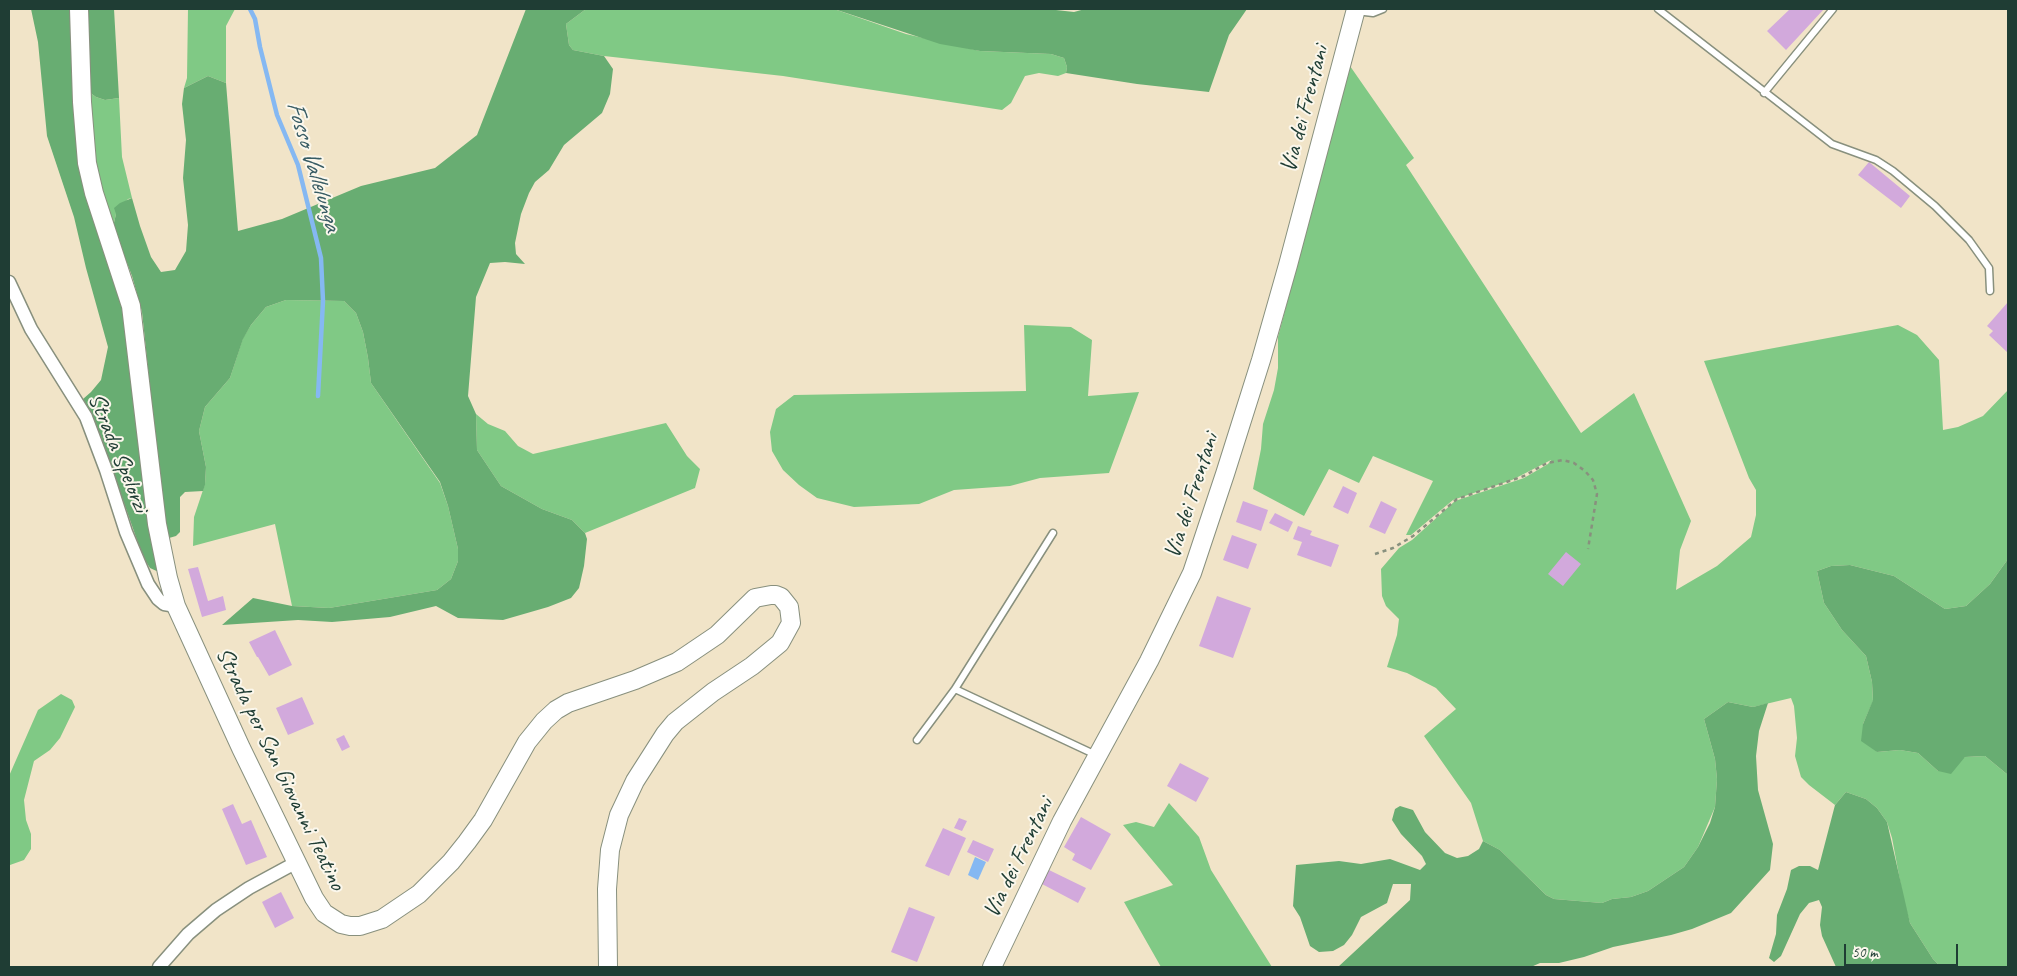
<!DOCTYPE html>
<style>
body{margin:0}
#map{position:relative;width:2017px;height:976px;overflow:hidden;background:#f1e4c8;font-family:Caveat,sans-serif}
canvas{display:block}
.frame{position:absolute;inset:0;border:10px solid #1f3d34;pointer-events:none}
.scale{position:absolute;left:1844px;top:944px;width:114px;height:22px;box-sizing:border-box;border:2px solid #1f3d34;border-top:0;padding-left:6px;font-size:15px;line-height:18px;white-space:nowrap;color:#1f3d34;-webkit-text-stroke:4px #fbf7ec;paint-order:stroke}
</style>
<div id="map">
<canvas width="2017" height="976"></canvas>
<div class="frame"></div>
<div class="scale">50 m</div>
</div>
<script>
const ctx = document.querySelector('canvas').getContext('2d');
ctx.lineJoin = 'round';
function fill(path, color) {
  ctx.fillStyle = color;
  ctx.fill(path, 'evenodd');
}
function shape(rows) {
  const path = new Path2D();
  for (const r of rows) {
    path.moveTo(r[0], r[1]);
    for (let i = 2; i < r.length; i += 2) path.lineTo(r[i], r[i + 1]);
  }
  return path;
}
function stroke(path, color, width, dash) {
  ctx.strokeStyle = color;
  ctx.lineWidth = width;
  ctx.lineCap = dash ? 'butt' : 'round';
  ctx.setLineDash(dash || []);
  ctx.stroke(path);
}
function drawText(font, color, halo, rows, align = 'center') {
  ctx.font = font + ' Caveat,sans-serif';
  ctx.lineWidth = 4;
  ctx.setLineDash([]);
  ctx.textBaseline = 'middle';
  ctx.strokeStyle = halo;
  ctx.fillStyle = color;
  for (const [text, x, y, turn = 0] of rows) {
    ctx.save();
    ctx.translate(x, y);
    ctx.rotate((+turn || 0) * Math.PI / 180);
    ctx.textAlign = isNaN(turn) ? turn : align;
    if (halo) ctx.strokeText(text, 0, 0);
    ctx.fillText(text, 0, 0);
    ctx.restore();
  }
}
fill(shape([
 [188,9,235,9,226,26,226,83,208,76,184,88,187,78],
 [586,9,834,9,906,34,980,51,1051,54,1064,58,1067,67,1066,73,1058,76,1039,73,1025,76,1011,103,1002,110,783,76,604,56,573,50,569,45,566,24],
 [1350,66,1414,158,1406,165,1581,433,1634,393,1691,521,1680,550,1676,590,1717,566,1751,537,1756,515,1756,490,1749,478,1704,361,1898,325,1917,335,1939,360,1943,430,1958,427,1983,416,2008,390,2008,559,1990,584,1966,606,1945,609,1894,576,1850,565,1831,566,1817,571,1824,603,1842,630,1866,656,1872,682,1873,701,1863,724,1877,752,1900,750,1918,753,1938,771,1965,757,1985,756,2008,775,2008,967,1941,967,1933,959,1910,923,1904,902,1892,838,1887,822,1877,808,1866,799,1846,792,1835,805,1809,785,1801,777,1795,756,1797,738,1794,706,1791,698,1753,707,1728,702,1704,719,1715,759,1717,779,1715,807,1698,847,1684,867,1648,891,1631,897,1612,899,1602,903,1554,899,1546,895,1500,850,1483,841,1471,803,1424,736,1456,709,1436,688,1407,673,1387,667,1397,635,1399,619,1386,606,1382,596,1381,569,1399,548,1412,540,1455,501,1524,478,1548,464,1551,460,1512,480,1453,500,1411,535,1406,535,1433,481,1373,456,1359,483,1329,469,1304,516,1253,489,1261,449,1263,424,1274,390,1278,368,1278,337],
 [89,92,96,97,105,100,119,98,122,157,132,198,128,199,116,214,113,227,94,163],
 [286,300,344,301,356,313,363,332,368,358,371,383,440,483,448,506,458,549,458,561,451,579,437,590,329,608,292,606,275,524,193,546,194,517,205,484,206,467,199,431,205,407,230,378,243,338,251,325,266,307],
 [1024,325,1071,327,1092,340,1088,396,1139,392,1109,473,1040,478,1010,486,954,490,919,504,854,507,817,498,799,485,783,470,772,451,770,432,776,409,794,395,1026,391],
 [476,414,488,424,505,431,518,446,533,454,666,423,687,456,700,469,695,488,585,533,572,520,542,509,501,486,477,450],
 [61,694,72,700,75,707,60,738,50,750,34,761,24,800,26,820,31,834,31,849,24,860,10,865,9,776,38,710],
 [1169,803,1199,837,1211,870,1272,967,1161,967,1124,902,1173,885,1123,825,1136,822,1154,827]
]), '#80c985');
fill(shape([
 [31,9,72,9,71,64,75,120,119,280,163,574,150,568,143,557,112,469,83,399,91,392,101,380,108,347,86,268,74,217,47,136,38,42],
 [89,9,114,9,119,98,105,100,96,97,89,92,87,80],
 [526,9,586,9,566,24,569,45,573,50,604,56,613,69,610,94,602,113,564,145,549,170,535,182,529,193,521,214,515,243,516,254,525,264,505,262,490,263,476,297,468,396,476,414,477,450,501,486,542,509,572,520,585,533,587,539,584,566,579,588,571,598,548,607,503,620,458,618,436,606,390,617,332,622,298,620,222,625,253,598,292,606,329,608,437,590,451,579,458,561,458,549,448,506,440,482,371,383,368,358,363,332,356,313,344,301,286,300,266,307,251,325,243,339,230,378,205,407,199,431,206,467,205,485,203,491,185,492,180,497,180,532,176,536,169,538,165,529,142,312,132,276,113,227,116,214,114,208,120,203,132,198,140,226,151,257,161,272,175,270,186,251,188,225,183,178,186,140,182,104,184,88,208,76,226,83,238,231,282,219,361,186,435,168,477,135],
 [834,9,1047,9,1074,12,1085,9,1247,9,1229,35,1209,92,1137,84,1066,73,1067,67,1064,58,1051,54,980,51,940,44],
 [2008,559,2008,775,1985,756,1965,757,1951,774,1938,771,1918,753,1900,750,1877,752,1861,741,1863,724,1873,700,1872,682,1866,656,1842,630,1824,603,1817,571,1831,566,1850,565,1894,576,1945,609,1966,606,1990,584],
 [1728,702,1753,707,1768,703,1759,731,1756,756,1758,790,1773,844,1770,870,1731,913,1692,929,1671,935,1613,947,1584,957,1559,963,1540,963,1531,967,1338,967,1410,900,1411,884,1393,884,1387,903,1361,917,1352,935,1344,945,1333,951,1319,952,1310,946,1300,917,1293,906,1296,865,1339,861,1361,864,1390,859,1420,870,1426,864,1422,856,1401,834,1392,820,1395,809,1400,806,1413,810,1425,832,1445,853,1457,858,1468,856,1479,849,1483,841,1500,850,1546,895,1554,899,1602,903,1612,899,1631,897,1648,891,1684,867,1698,847,1710,823,1715,807,1717,779,1715,759,1704,719],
 [1846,792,1866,799,1877,808,1887,822,1910,923,1933,959,1941,967,1836,967,1822,936,1820,925,1822,907,1819,900,1809,903,1800,914,1781,956,1774,962,1769,958,1776,934,1777,915,1787,889,1791,870,1799,866,1810,866,1818,870,1835,805]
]), '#68ad72');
fill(shape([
 [975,857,986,862,978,880,968,875]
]), '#85b8f2');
stroke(shape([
 [250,9,255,19,260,47,277,115,298,165,321,258,323,301,318,396]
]), '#85b8f2', 4.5);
fill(shape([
 [1790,9,1824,9,1786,50,1767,31],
 [1869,162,1910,196,1901,208,1858,175],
 [2008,302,2008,353,1989,335,1993,331,1987,326],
 [1343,486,1357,493,1348,514,1333,507],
 [1243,501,1268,510,1261,531,1236,522],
 [1381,501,1397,509,1385,534,1369,527],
 [1275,513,1293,522,1288,532,1269,523],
 [1298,526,1312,531,1310,535,1339,545,1331,567,1297,555,1302,542,1293,539],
 [1232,535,1257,544,1248,569,1223,560],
 [1566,552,1581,564,1563,586,1548,574],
 [198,567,208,601,223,596,226,610,202,617,188,569],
 [1217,596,1251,608,1233,658,1199,646],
 [275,630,292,665,269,676,258,657,257,657,249,642],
 [302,697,314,724,288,735,276,708],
 [344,735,350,747,342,751,336,739],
 [1180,763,1209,778,1196,802,1167,786],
 [233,804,242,824,251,820,267,857,246,865,222,809],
 [1081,817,1111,834,1091,870,1072,860,1075,854,1064,847],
 [959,818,967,821,962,831,954,828],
 [943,828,966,838,949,876,925,866],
 [973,840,994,849,988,862,967,852],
 [1049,870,1086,888,1078,903,1042,884],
 [281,892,294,918,275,928,262,902],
 [909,907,935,917,917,962,891,952]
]), '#d2a9dc');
const lane = shape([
 [1658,9,1832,144,1876,160,1893,171,1935,206,1969,240,1989,268,1990,291],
 [1356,11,1373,13,1383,9],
 [1764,93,1833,9],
 [1053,533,955,689,1096,755],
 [917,740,955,689]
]);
const street = shape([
 [9,282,31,329,86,417,106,470,126,532,148,584,158,599,164,604,176,606],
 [159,967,188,934,216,910,249,888,297,862]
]);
const secondary = shape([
 [79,9,82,102,87,163,94,193,131,306,157,524,168,578,176,606,241,748,314,898,324,913,341,924,350,926,360,926,382,919,419,894,451,862,467,842,483,820,527,742,544,721,556,710,568,703,635,680,677,662,717,635,755,598,771,595,776,595,781,597,789,607,791,623,780,643,752,666,713,692,675,722,665,734,635,781,619,815,610,850,607,889,608,967],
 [992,967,1062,821,1149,661,1192,573,1225,474,1261,360,1288,265,1356,9]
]);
stroke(lane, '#88907e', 9);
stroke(street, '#88907e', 15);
stroke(secondary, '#88907e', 20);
stroke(shape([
 [1375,554,1393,548,1413,536,1457,499,1524,476,1547,463,1563,460,1574,463,1585,471,1593,480,1597,494,1588,549]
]), '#88907e', 2.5, [4, 4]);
stroke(lane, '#fff', 6);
stroke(street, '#fff', 12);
stroke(secondary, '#fff', 18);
drawText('24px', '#1f3d34', '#fbf7ec', [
 ["Via dei Frentani",1305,109,-75],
 ["Strada Spelorzi",118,453,68],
 ["Via dei Frentani",1192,496,-72],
 ["Strada per San Giovanni Teatino",280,769,64],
 ["Via dei Frentani",1019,858,-64]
]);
drawText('italic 25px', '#385c64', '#fbf7ec', [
 ["Fosso Vallelunga",313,166,73]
]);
</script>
